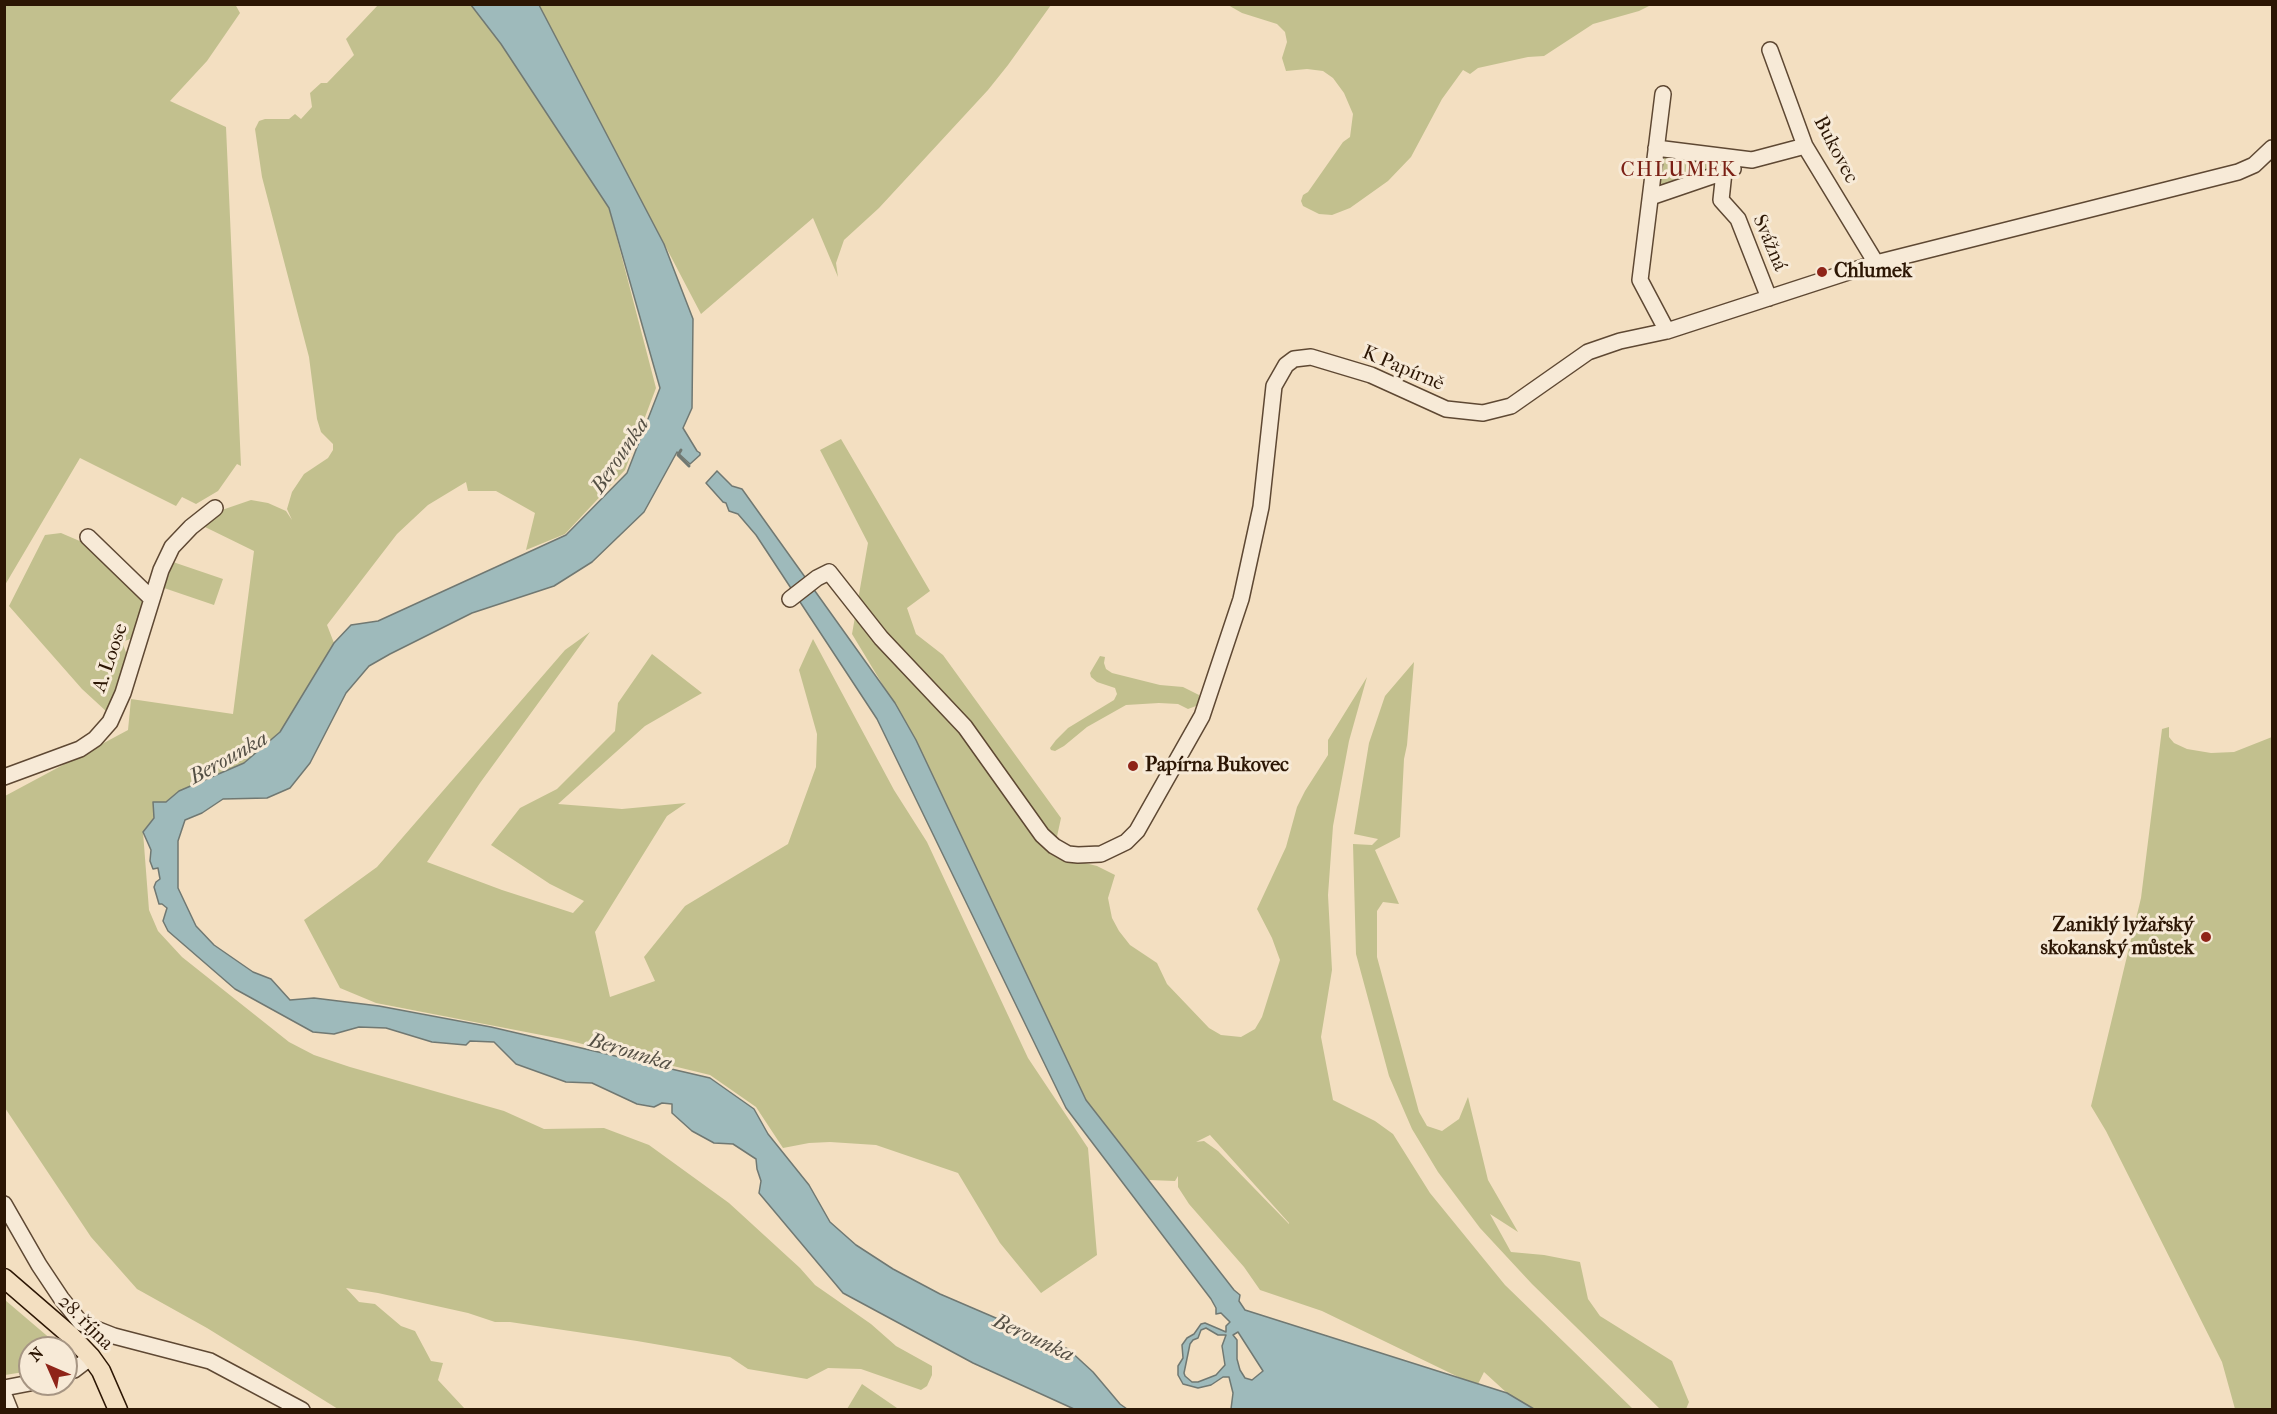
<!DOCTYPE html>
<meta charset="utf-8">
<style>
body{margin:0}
#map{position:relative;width:2277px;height:1414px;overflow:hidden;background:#f3dfc1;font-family:"IM FELL French Canon",serif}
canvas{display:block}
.frame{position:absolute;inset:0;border:6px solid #2c1604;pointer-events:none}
.north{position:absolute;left:18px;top:1336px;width:60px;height:60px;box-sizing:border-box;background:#f7ead7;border:2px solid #a69583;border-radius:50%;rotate:315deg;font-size:16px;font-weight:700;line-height:24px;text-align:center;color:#2c1604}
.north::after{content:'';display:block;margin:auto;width:21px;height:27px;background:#8f2418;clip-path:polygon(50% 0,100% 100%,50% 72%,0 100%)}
</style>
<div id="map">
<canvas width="2277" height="1414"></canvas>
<div class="frame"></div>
<div class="north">N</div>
</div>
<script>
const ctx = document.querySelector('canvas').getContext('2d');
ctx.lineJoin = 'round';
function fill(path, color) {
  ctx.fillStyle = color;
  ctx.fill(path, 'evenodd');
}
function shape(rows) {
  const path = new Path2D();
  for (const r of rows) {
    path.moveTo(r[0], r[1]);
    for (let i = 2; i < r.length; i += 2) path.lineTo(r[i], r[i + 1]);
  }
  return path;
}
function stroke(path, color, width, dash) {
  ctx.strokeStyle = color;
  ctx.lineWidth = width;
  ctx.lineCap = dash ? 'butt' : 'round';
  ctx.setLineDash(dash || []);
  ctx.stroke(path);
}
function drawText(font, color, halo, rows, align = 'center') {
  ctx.font = font + ' "IM FELL French Canon",serif';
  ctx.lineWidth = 6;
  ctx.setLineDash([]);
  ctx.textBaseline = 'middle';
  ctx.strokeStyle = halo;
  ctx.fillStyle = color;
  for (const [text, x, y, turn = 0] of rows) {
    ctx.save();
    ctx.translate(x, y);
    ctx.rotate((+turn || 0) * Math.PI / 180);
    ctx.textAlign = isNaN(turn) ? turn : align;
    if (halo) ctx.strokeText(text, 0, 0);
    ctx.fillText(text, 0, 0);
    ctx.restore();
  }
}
fill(shape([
 [5,4,235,4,240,13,207,61,170,101,226,127,241,466,237,464,218,491,196,504,182,497,176,506,80,458,5,585],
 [1505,4,1651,5,1639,11,1593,24,1544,56,1528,57,1478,68,1470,74,1463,70,1442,99,1411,157,1388,181,1350,208,1332,215,1319,214,1303,206,1301,201,1303,195,1308,192,1343,142,1350,137,1353,114,1344,93,1333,78,1323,71,1307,69,1286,71,1282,58,1287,42,1285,32,1277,24,1242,13,1228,5],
 [378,5,471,5,501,44,609,208,656,388,625,470,565,534,526,550,535,513,496,491,468,491,466,482,428,505,397,534,327,625,334,643,280,732,244,763,179,791,166,802,143,832,149,910,158,931,182,957,289,1042,314,1055,350,1067,504,1111,544,1129,604,1128,649,1145,729,1203,800,1268,815,1285,871,1324,896,1346,932,1366,932,1375,927,1386,921,1390,861,1369,828,1368,807,1379,748,1369,730,1357,637,1341,510,1322,495,1322,468,1313,378,1293,346,1288,359,1302,375,1304,401,1326,415,1331,431,1361,443,1363,438,1380,465,1409,338,1409,207,1328,137,1289,91,1237,5,1108,5,796,128,730,131,699,233,714,254,551,205,527,219,511,251,500,268,503,286,511,292,520,287,509,292,492,304,474,328,458,333,450,333,444,321,432,317,419,309,357,262,177,255,129,259,121,265,119,289,119,295,114,301,119,312,107,310,93,321,83,327,83,354,55,346,39],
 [539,5,1051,5,1008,65,988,90,879,208,844,240,836,263,838,277,813,218,701,314],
 [1661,154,1745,160,1664,188,1659,185],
 [841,439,930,591,907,608,916,634,943,655,1061,818,1053,855,1097,866,1115,875,1108,898,1112,918,1119,931,1130,945,1157,963,1167,984,1209,1028,1221,1035,1241,1037,1255,1029,1262,1017,1280,960,1272,938,1257,909,1286,847,1297,807,1305,791,1328,755,1328,740,1367,677,1349,741,1333,826,1328,895,1332,970,1321,1037,1333,1100,1375,1121,1393,1134,1430,1193,1505,1285,1633,1409,1534,1409,1507,1393,1484,1372,1477,1386,1322,1311,1260,1290,1244,1267,1189,1204,1178,1187,1178,1176,1175,1181,1149,1180,1086,1100,916,740,852,634,868,543,820,450],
 [1210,1135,1289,1223,1289,1224,1218,1151,1204,1141,1196,1142],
 [61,533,82,542,107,561,142,601,142,613,133,638,122,642,127,655,111,709,107,712,82,689,9,606,45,535],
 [173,562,223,579,214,605,164,588],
 [590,632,480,783,427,862,502,890,573,913,584,901,550,884,491,845,520,808,557,789,615,731,618,703,652,654,702,693,645,726,558,804,622,809,686,803,667,816,595,932,610,997,655,981,644,957,685,906,788,844,816,767,817,734,799,670,813,639,894,790,927,842,1028,1058,1088,1148,1097,1255,1041,1293,1000,1243,958,1173,876,1145,830,1142,809,1143,783,1148,756,1107,710,1075,562,1039,376,1003,340,988,304,920,377,867,565,650],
 [1100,656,1105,657,1104,663,1106,669,1112,673,1160,685,1183,687,1199,695,1199,702,1196,706,1188,709,1178,704,1159,703,1126,705,1087,727,1064,746,1055,751,1051,750,1050,748,1056,740,1068,728,1114,700,1117,694,1115,688,1097,682,1091,677,1090,673],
 [1414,662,1407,745,1404,759,1400,837,1375,850,1399,904,1383,902,1377,911,1377,957,1419,1112,1427,1126,1442,1131,1459,1119,1468,1097,1488,1180,1518,1232,1490,1214,1511,1252,1544,1255,1580,1262,1588,1299,1600,1316,1672,1361,1689,1402,1686,1409,1660,1409,1532,1284,1480,1228,1438,1172,1412,1129,1389,1076,1356,954,1353,844,1372,845,1378,839,1354,834,1369,743,1385,696],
 [2169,727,2169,737,2174,743,2187,749,2211,753,2234,752,2272,737,2272,1409,2235,1409,2222,1362,2106,1131,2091,1106,2141,898,2162,729],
 [5,1300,59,1346,58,1348,30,1348,30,1371,5,1375],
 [862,1384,897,1408,898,1409,847,1409]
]), '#c2c08e');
const water = shape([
 [471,5,539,5,664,244,693,319,692,408,683,428,697,451,700,453,700,455,690,464,677,452,644,512,592,562,554,586,472,613,390,654,369,666,346,693,310,763,290,788,267,798,223,799,202,813,185,820,178,841,178,888,196,926,214,945,253,972,271,979,290,1000,314,998,379,1006,491,1027,710,1078,754,1109,768,1134,809,1185,830,1222,856,1245,893,1269,940,1294,1068,1349,1093,1372,1120,1404,1127,1409,1074,1409,973,1363,843,1293,759,1193,761,1181,757,1169,756,1159,733,1144,714,1143,692,1131,672,1113,672,1104,662,1103,654,1107,637,1104,592,1083,566,1082,516,1064,494,1042,470,1041,466,1045,432,1042,386,1028,359,1027,334,1034,313,1032,235,989,168,931,163,921,167,908,162,904,159,904,154,887,156,882,160,879,158,868,153,869,150,861,151,850,143,832,154,818,153,802,166,802,179,791,244,763,280,732,334,643,351,625,378,621,566,535,627,473,660,388,609,208,501,44,471,5],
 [717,471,732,486,742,489,895,703,916,740,1086,1100,1234,1290,1240,1295,1239,1301,1245,1310,1507,1393,1534,1409,1231,1409,1233,1393,1229,1377,1223,1377,1211,1385,1198,1388,1183,1384,1178,1375,1178,1366,1183,1358,1182,1345,1187,1338,1194,1334,1201,1324,1205,1323,1226,1332,1226,1326,1230,1322,1221,1313,1216,1314,1216,1308,1211,1299,1066,1108,877,719,756,535,738,514,729,511,726,503,723,502,706,483,717,471],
 [1206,1328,1218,1335,1226,1335,1222,1346,1225,1365,1216,1375,1198,1382,1192,1382,1185,1376,1184,1373,1190,1344,1193,1340,1198,1338,1201,1330,1206,1328],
 [1238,1332,1263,1371,1252,1380,1245,1378,1240,1370,1237,1359,1237,1340,1233,1335,1238,1332]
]);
fill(water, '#9ebabb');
stroke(water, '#707872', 1.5);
stroke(shape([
 [681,450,678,455,689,466]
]), '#707872', 3);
const minor = shape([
 [1770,50,1805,146,1876,263],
 [1663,94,1640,280,1667,331],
 [1656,148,1752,160,1805,146],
 [1724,172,1721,200,1738,219,1769,298],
 [1651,197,1733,169],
 [88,537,152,599],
 [790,599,817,578,829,572,881,638,965,727,1042,835,1054,846,1068,854,1078,855,1101,854,1126,842,1137,831,1202,716,1241,599,1261,507,1274,386,1286,365,1294,359,1311,357,1371,375,1446,409,1483,413,1511,406,1588,352,1620,341,1667,331,1876,263,2238,172,2254,165,2272,148],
 [4,777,80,749,95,739,110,722,123,693,161,570,172,547,191,527,215,508],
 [4,1204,39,1265,61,1298,81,1323,114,1336,210,1361,302,1410],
 [66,1372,74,1370,91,1357],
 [4,1388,30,1383],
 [4,1395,10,1410]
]);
const major = shape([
 [4,1278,70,1335,91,1357,101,1371,118,1410]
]);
stroke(minor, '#5e4833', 18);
stroke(major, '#2c1604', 21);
stroke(minor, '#f7ead7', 15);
stroke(major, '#f3dfc1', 18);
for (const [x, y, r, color] of [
 [1822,272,6,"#8f2418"],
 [1133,766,6,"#8f2418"],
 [2206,937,6,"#8f2418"]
]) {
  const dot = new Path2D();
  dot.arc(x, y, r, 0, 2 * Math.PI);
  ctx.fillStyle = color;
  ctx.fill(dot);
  stroke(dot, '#f7ead7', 2);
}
drawText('20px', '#2c1604', '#f7ead7', [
 ["Bukovec",1835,150,62],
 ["Svážná",1769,243,67],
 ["K Papírně",1403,369,23],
 ["A. Loose",111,658,-71],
 ["28. října",85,1323,45]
]);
drawText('bold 20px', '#2c1604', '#f7ead7', [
 ["Chlumek",1834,272],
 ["Papírna Bukovec",1145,766],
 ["Zaniklý lyžařský",2194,926,"right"],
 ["skokanský můstek",2194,949,"right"]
], 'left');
ctx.letterSpacing = '1.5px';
drawText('21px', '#7a1f14', '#f7ead7', [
 ["CHLUMEK",1679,171]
]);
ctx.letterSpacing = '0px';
drawText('italic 21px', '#544f44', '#f7ead7', [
 ["Berounka",621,456,-56],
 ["Berounka",229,759,-29],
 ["Berounka",630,1053,17],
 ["Berounka",1033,1339,25]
]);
</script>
